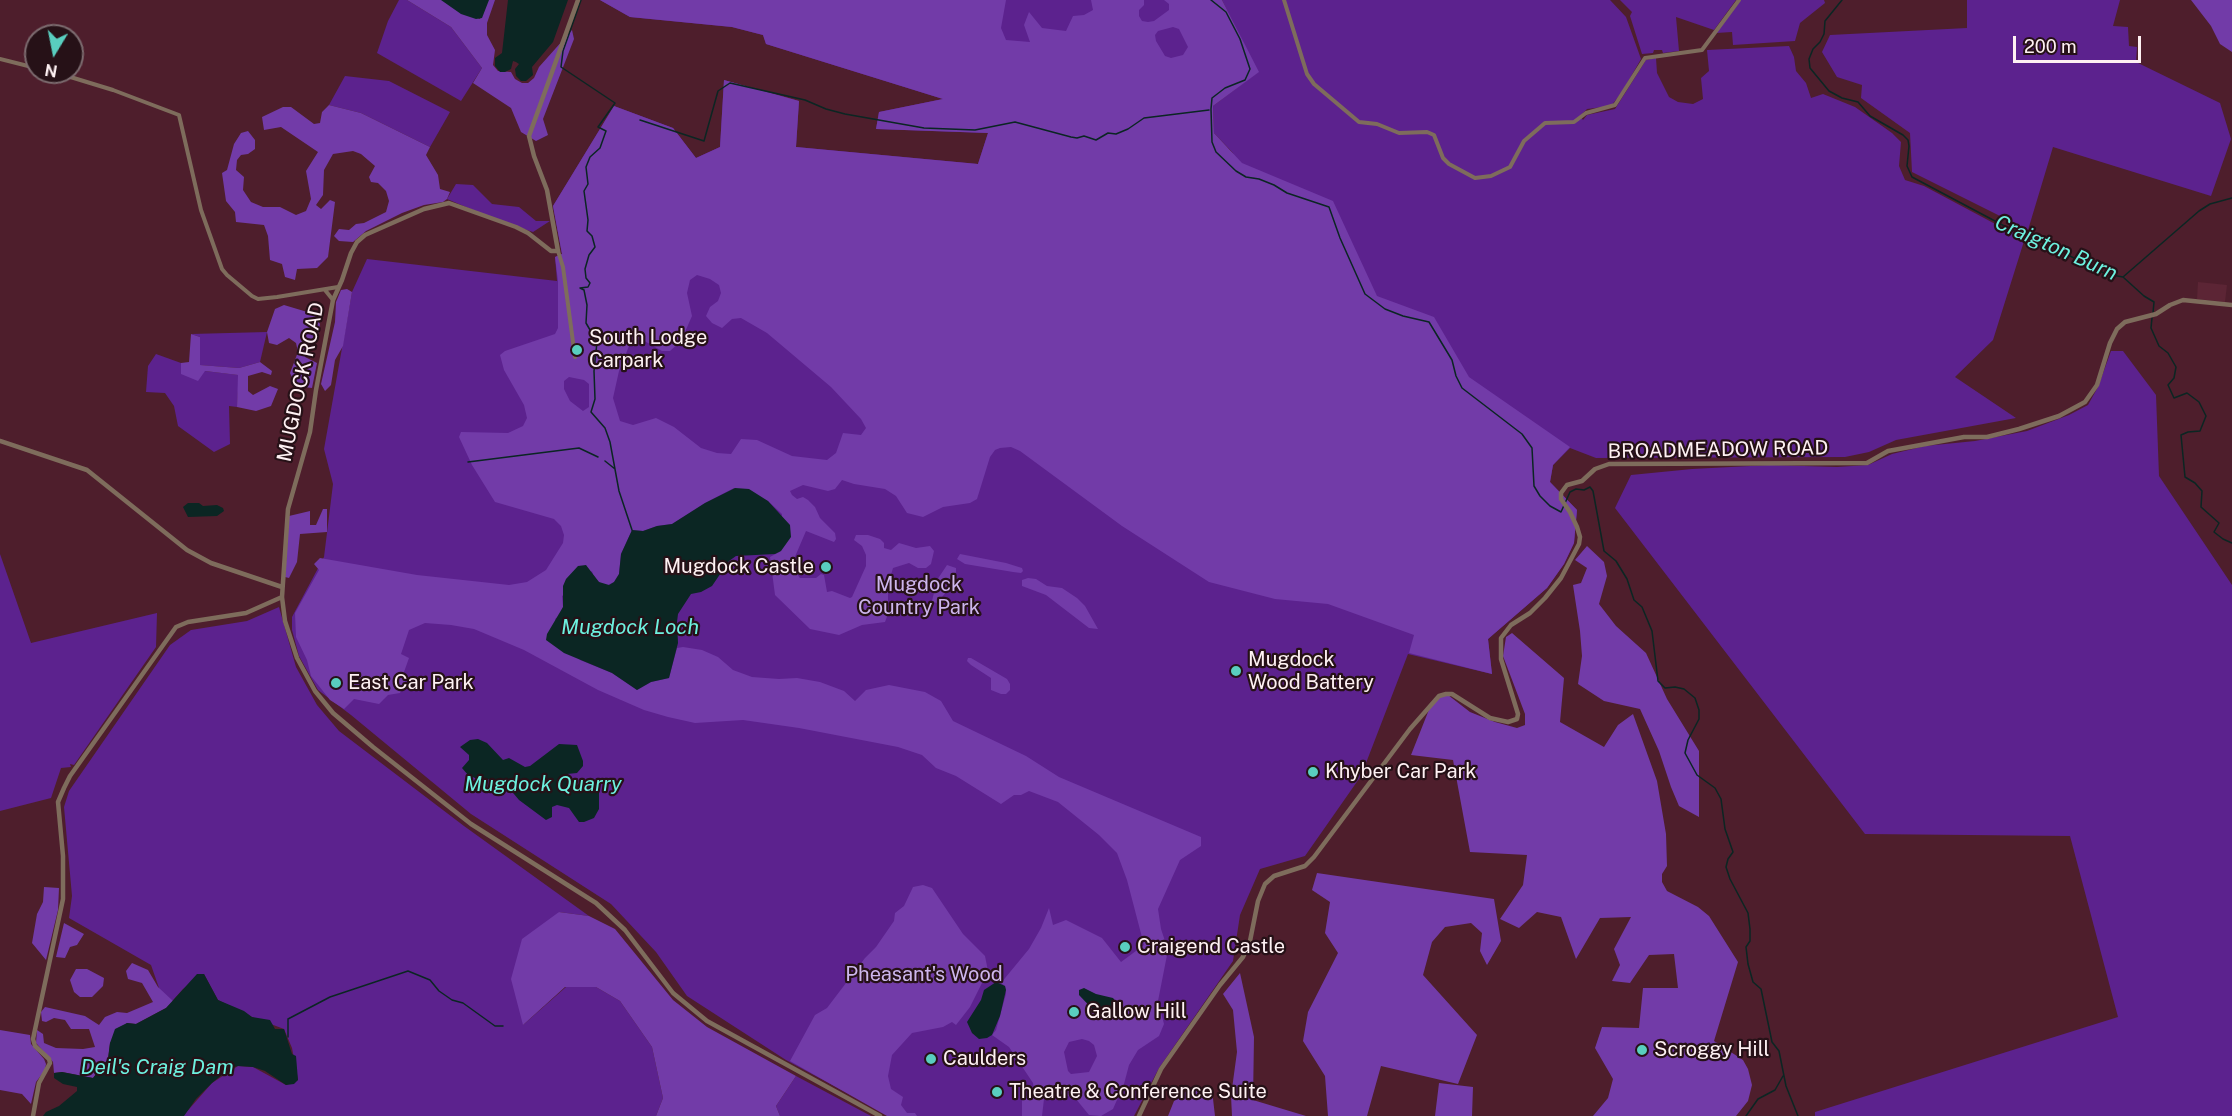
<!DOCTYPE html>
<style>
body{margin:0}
#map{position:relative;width:2232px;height:1116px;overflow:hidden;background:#4e1e2c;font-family:"Public Sans",sans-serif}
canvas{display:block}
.north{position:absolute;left:24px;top:24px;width:60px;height:60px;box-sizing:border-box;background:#261117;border:2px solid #7c6b6f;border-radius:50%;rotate:190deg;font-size:16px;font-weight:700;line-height:24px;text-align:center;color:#fef1f3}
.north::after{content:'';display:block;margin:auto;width:21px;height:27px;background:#59cebf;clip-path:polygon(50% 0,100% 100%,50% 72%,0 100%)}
.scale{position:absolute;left:2013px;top:36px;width:128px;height:27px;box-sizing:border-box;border:3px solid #fef1f3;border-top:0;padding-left:8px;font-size:18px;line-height:21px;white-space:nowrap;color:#fef1f3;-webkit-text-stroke:4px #261117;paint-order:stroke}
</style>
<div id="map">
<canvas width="2232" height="1116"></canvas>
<div class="north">N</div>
<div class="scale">200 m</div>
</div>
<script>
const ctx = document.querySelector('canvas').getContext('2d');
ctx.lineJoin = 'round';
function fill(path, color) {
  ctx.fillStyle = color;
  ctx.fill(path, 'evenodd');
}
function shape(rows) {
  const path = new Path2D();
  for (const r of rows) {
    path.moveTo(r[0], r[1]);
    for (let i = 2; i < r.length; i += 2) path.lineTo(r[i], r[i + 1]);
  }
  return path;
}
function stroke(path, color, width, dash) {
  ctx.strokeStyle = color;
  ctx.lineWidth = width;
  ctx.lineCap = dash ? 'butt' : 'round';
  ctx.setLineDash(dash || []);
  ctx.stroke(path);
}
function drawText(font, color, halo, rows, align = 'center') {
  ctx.font = font + ' "Public Sans",sans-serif';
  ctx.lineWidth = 4.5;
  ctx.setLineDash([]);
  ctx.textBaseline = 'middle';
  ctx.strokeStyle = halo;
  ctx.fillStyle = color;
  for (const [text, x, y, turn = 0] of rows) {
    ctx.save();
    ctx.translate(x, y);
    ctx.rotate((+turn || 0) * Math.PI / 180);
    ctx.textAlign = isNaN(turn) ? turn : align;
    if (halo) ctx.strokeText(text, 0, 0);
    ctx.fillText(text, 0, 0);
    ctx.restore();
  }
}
fill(shape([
 [2198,282,2227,285,2225,302,2197,299]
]), '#5c2535');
fill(shape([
 [399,0,407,0,451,27,482,68,461,101,377,53,388,21],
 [600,0,1218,0,1208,106,1210,134,1234,154,1214,133,1213,106,1258,72,1222,0,1610,0,1626,17,1641,59,1622,92,1611,106,1587,109,1580,116,1583,120,1587,115,1615,109,1646,60,1656,58,1657,73,1669,97,1678,102,1693,104,1703,99,1701,78,1709,71,1707,50,1789,46,1794,57,1796,71,1806,83,1811,98,1823,94,1855,107,1892,133,1901,142,1899,166,1905,180,1924,186,1999,226,2025,238,1993,340,1955,377,2016,418,1896,440,1869,452,1845,457,1596,458,1570,448,1553,465,1550,482,1577,510,1574,543,1564,564,1547,588,1488,639,1492,674,1408,654,1361,776,1305,856,1260,869,1240,915,1233,961,1159,1068,1134,1116,890,1116,786,1060,687,996,656,952,611,904,471,814,351,715,318,690,299,656,292,630,292,617,324,557,333,484,324,449,352,292,367,259,557,281,555,257,562,254,553,206,614,106,673,128,696,158,720,147,724,80,799,101,796,147,978,164,988,133,876,129,879,112,943,99,766,44,763,35,732,27,630,17],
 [1620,0,1736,0,1714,30,1676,17,1679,51,1663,53,1662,50,1654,50,1653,53,1642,54,1630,16,1632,12],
 [1741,0,1824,0,1825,3,1800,23,1795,41,1733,45,1732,32,1716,33],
 [1967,0,2120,0,2113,26,2128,27,2129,46,2137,47,2136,62,2220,103,2231,139,2211,196,2053,147,2028,230,1912,172,1910,133,1861,98,1862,85,1837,77,1822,52,1830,35,1967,28],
 [345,76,389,81,450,112,430,147,361,113,329,105],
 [456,184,473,185,492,204,519,207,536,221,550,221,533,232,499,221,447,199],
 [267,332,260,362,239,368,199,365,200,337,191,334],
 [2111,351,2123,351,2156,395,2159,476,2232,585,2232,1116,1815,1116,1815,1112,2118,1017,2070,836,1865,834,1615,508,1631,475,1692,469,1770,465,1837,467,1868,465,1892,454,1925,446,1975,441,2027,431,2069,415,2088,405,2098,387],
 [156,354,181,363,181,374,205,371,239,375,237,407,229,406,230,444,214,452,178,426,174,406,165,393,146,392,148,366],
 [0,554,31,643,157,613,156,647,74,765,70,764,71,767,61,768,51,798,0,811],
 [279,607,296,667,317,705,339,731,464,826,589,916,559,912,523,1025,566,987,596,987,620,1001,652,1047,663,1098,656,1116,183,1116,212,1083,238,1066,253,1067,286,1085,298,1080,292,1048,284,1029,252,1017,218,1000,204,974,183,989,166,1008,151,965,69,918,72,896,64,807,69,791,170,645,191,630,247,621],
 [796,1076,871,1116,780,1116,776,1106]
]), '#5c228e');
fill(shape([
 [407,0,445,0,465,13,480,19,487,0,495,0,487,23,487,35,495,50,493,65,498,71,511,72,515,79,522,83,528,83,534,78,539,67,572,30,574,39,543,119,548,135,536,141,521,132,511,108,473,83,482,68,451,27],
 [600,0,1006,0,1001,28,1006,40,1030,42,1024,25,1029,12,1042,28,1066,31,1073,16,1084,15,1093,10,1091,0,1144,0,1144,5,1139,10,1139,16,1142,21,1148,22,1154,21,1169,10,1169,4,1164,0,1222,0,1259,72,1213,106,1214,133,1242,163,1333,201,1377,296,1434,317,1469,377,1570,447,1553,465,1550,482,1577,510,1574,543,1564,564,1547,588,1488,639,1492,674,1409,653,1414,635,1328,604,1275,599,1209,582,1122,526,1020,451,1011,447,1000,448,995,450,990,457,977,499,970,503,943,507,923,517,907,513,896,496,885,489,854,484,842,480,835,489,828,491,803,485,790,491,792,495,797,499,803,497,808,500,815,507,820,518,835,533,836,539,834,542,806,531,791,566,800,578,816,578,821,574,824,575,827,592,832,591,850,598,852,597,866,566,866,555,862,546,854,540,856,535,868,535,880,539,884,543,884,548,891,550,899,543,916,548,930,546,934,551,931,564,926,568,918,568,909,563,893,568,888,585,888,614,885,622,862,625,839,635,810,629,775,595,770,557,781,551,782,514,768,501,734,488,705,503,672,524,657,526,643,531,632,530,621,554,619,574,614,582,608,585,603,585,594,578,592,571,562,596,563,607,560,615,555,619,580,660,612,673,637,690,651,682,669,678,677,648,683,647,702,650,718,657,733,670,752,677,779,679,797,678,820,682,844,691,855,701,866,690,889,685,925,692,941,701,953,721,1026,756,1059,777,1201,837,1201,846,1180,860,1158,909,1161,929,1168,950,1158,1001,1164,1024,1159,1036,1138,1050,1129,1065,1124,1084,1113,1109,1101,1116,1089,1115,1076,1099,1057,1092,1051,1092,1044,1099,1042,1116,1022,1116,1022,1100,1034,1089,1033,1083,1009,1047,992,1035,996,1030,1006,994,1005,986,1001,983,1029,949,1041,928,1049,908,1053,925,1066,920,1102,938,1121,962,1144,945,1127,880,1117,853,1099,835,1058,802,1029,791,1021,795,1014,795,1001,804,956,776,936,768,922,755,898,747,799,728,743,720,695,723,668,717,644,710,598,690,524,650,474,629,451,625,425,623,409,630,401,654,409,658,404,672,405,682,400,693,388,695,379,704,354,699,344,709,330,700,311,676,307,660,296,637,295,613,319,570,314,564,320,558,417,575,509,585,527,582,546,570,563,543,564,535,561,526,554,519,495,502,472,465,459,437,461,432,508,433,523,426,527,418,524,405,504,370,500,355,505,351,555,334,558,328,558,281,555,257,562,254,553,206,614,106,673,128,696,158,720,147,724,80,799,101,796,147,978,164,988,133,876,129,879,112,943,99,766,44,763,35,732,27,630,17],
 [1173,27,1179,29,1188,47,1183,55,1171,58,1165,56,1156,41,1155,35,1158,31],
 [697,275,710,279,719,285,721,293,718,301,710,307,706,316,712,323,722,328,732,319,741,318,767,333,831,387,861,419,866,428,861,435,843,433,836,453,827,460,792,456,757,440,741,439,731,454,717,453,701,448,674,427,656,418,633,425,620,421,613,398,619,371,631,341,635,338,641,339,662,351,670,351,681,341,692,316,687,293,690,280],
 [569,377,584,380,589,384,589,407,583,411,570,401,564,389,564,381],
 [1082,1039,1089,1041,1094,1045,1097,1056,1089,1072,1071,1074,1068,1071,1064,1052,1069,1042],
 [2191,0,2232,0,2232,52,2220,44,2211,26],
 [329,105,361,113,430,147,426,155,438,175,440,189,450,192,447,199,443,202,424,205,402,213,366,231,353,242,339,241,334,236,339,229,349,230,356,224,364,223,386,212,389,201,386,191,378,183,371,182,369,177,375,166,361,154,353,151,333,154,324,170,323,195,316,205,321,209,330,200,335,202,328,257,317,268,297,269,295,280,285,277,282,264,270,260,268,236,264,225,236,222,235,212,226,201,222,173,227,170,234,144,241,133,248,131,255,140,255,149,248,154,241,155,237,160,236,170,244,177,243,190,251,202,263,207,280,207,296,215,306,211,311,199,306,171,318,152,281,127,264,130,262,117,283,107,291,107,314,124,320,123,322,112],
 [347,289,352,292,343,346,335,360,331,385,325,391,321,384,335,322,336,302,341,290],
 [284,305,314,314,320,324,318,337,308,342,305,357,317,363,312,388,296,386,290,373,298,352,296,343,289,338,277,345,269,343,267,332,275,309],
 [191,334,200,337,200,365,239,368,260,362,272,371,271,375,262,372,248,376,248,391,253,395,270,386,278,389,271,406,256,411,237,407,238,375,205,371,198,381,181,374,181,363,189,362],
 [323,509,327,509,327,532,300,534,297,562,289,578,285,577,289,516,310,511,310,525,316,525],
 [1587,546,1604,562,1607,576,1599,604,1616,626,1646,653,1667,699,1699,751,1699,817,1679,806,1671,787,1659,751,1640,709,1604,701,1578,684,1582,656,1580,631,1573,585,1581,583,1587,568,1575,560],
 [960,554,1006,563,1022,568,1023,571,1021,573,1013,572,965,564,957,559],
 [947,565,956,568,956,572,947,591,937,603,933,602,932,601,937,580],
 [1028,578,1036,579,1047,586,1062,588,1077,598,1085,606,1098,629,1089,628,1046,595,1022,586,1022,580],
 [1512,633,1564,678,1560,722,1604,747,1618,725,1633,714,1657,781,1666,834,1667,866,1662,874,1662,882,1667,891,1698,907,1709,916,1738,962,1714,1041,1743,1060,1748,1069,1752,1085,1748,1101,1736,1116,1593,1116,1608,1098,1613,1079,1595,1048,1602,1027,1639,1028,1643,988,1678,988,1674,954,1649,955,1630,983,1612,981,1620,965,1614,949,1631,917,1600,918,1576,959,1561,917,1537,912,1519,928,1500,919,1523,885,1527,855,1470,852,1453,760,1411,755,1430,707,1441,696,1448,695,1470,712,1495,722,1517,728,1525,725,1525,714,1503,656,1506,637],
 [968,658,971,658,1007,679,1010,684,1010,690,1006,694,1001,694,991,690,991,678,971,665,967,661],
 [1317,873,1494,899,1501,941,1487,965,1480,951,1482,933,1471,923,1445,927,1432,942,1423,975,1477,1035,1458,1084,1381,1066,1367,1116,1328,1116,1325,1076,1303,1041,1308,1012,1338,953,1325,933,1330,902,1312,890],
 [923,885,932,888,963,934,985,956,988,971,970,1007,956,1025,952,1022,943,1027,912,1033,892,1055,888,1076,891,1089,903,1097,901,1105,907,1113,915,1113,917,1116,887,1116,790,1061,815,1015,827,1008,865,958,876,947,894,921,895,913,904,906,913,887],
 [44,887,59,888,58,910,46,960,32,943,37,914,43,902],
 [559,912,589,916,615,929,673,1000,707,1027,796,1076,776,1106,780,1116,656,1116,663,1098,652,1047,620,1001,596,987,565,987,523,1025,511,979,522,939],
 [64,923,84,934,77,945,70,947,65,958,56,957],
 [132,963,148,970,158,987,173,1001,166,1008,136,1024,127,1023,110,1043,108,1059,93,1078,62,1072,54,1073,53,1062,36,1043,37,1030,43,1034,44,1043,56,1048,83,1049,95,1047,89,1029,71,1029,65,1020,54,1018,46,1022,42,1021,41,1012,45,1007,85,1016,99,1025,105,1017,117,1012,127,1013,153,1002,142,983,128,979,126,971],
 [76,969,87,969,104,978,103,986,92,997,80,997,74,992,70,980],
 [1240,973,1254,1037,1253,1100,1306,1116,1232,1116,1231,1096,1237,1052,1233,1010,1223,994],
 [0,1030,30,1035,31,1044,44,1059,46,1064,45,1070,36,1082,31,1104,22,1094,0,1090],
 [1439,1083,1473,1087,1472,1116,1435,1116],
 [1193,1086,1212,1090,1215,1116,1168,1116,1174,1101]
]), '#723ba8');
fill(shape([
 [441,0,489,0,482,18,476,19,461,14],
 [508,0,568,0,553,42,532,67,533,75,526,81,521,81,516,76,515,69,519,64,516,62,513,61,511,69,505,72,500,72,495,66,495,58,502,53],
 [735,488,749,489,768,501,790,525,791,537,781,551,775,554,736,556,729,561,712,586,701,592,691,594,678,614,677,622,678,643,669,678,651,682,637,690,612,673,564,653,546,640,547,634,563,607,563,586,566,579,578,566,586,565,599,582,609,585,614,582,619,574,621,554,632,530,643,531,657,526,672,524,705,503],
 [188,503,199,503,203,506,217,505,223,508,224,511,217,516,188,517,183,507],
 [478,739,487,743,503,760,509,758,525,767,530,766,559,744,577,745,583,761,583,766,577,773,567,774,565,778,574,788,582,781,588,781,599,792,599,809,594,818,584,822,579,822,569,808,557,805,552,807,552,817,546,820,519,800,503,781,475,778,468,775,462,768,469,760,469,755,460,747,470,740],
 [197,974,204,974,218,1000,244,1011,252,1017,270,1020,275,1029,284,1029,292,1054,296,1056,298,1080,294,1084,286,1085,265,1071,253,1067,238,1066,230,1068,212,1083,196,1099,184,1116,43,1116,46,1112,59,1106,77,1091,77,1087,63,1084,54,1078,54,1073,62,1072,93,1078,108,1059,110,1043,115,1029,127,1023,136,1024,166,1008],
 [996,982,1005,986,1006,990,1000,1016,992,1035,987,1038,979,1039,972,1033,967,1022,981,1000,984,990],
 [1084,988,1096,994,1113,998,1117,1003,1115,1012,1105,1018,1100,1017,1079,995,1079,990]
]), '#0b2623');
stroke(shape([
 [581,0,563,51,561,67,615,103,598,127,606,131,600,148,590,157,586,167,588,184,584,191,588,220,587,231,592,236,595,247,589,255,585,269,586,278,590,283,588,287,580,288,584,290,587,305,586,323,597,342,594,371,595,399,591,412,605,428,610,442,619,491,632,530],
 [1211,0,1226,12,1240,39,1250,69,1245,80,1225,88,1212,98,1211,109,1212,142,1216,152,1236,171,1246,177,1259,179,1274,185,1287,193,1329,207,1340,238,1365,294,1385,309,1403,316,1429,322,1452,360,1456,376,1462,388,1522,434,1532,448,1534,486,1540,496,1550,506,1561,512,1570,492,1576,489,1584,490,1590,487,1593,491,1604,551,1616,561,1627,579,1634,600,1642,607,1652,631,1658,681,1665,688,1675,687,1684,689,1695,698,1699,710,1699,719,1688,740,1685,753,1697,775,1715,788,1721,799,1725,829,1733,852,1728,859,1726,867,1730,879,1748,913,1750,929,1750,941,1746,947,1748,964,1753,982,1761,989,1772,1042,1779,1051,1786,1086,1798,1116],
 [1842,0,1825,21,1824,34,1820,42,1813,49,1809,59,1810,68,1829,91,1842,98,1858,102,1870,116,1903,135,1908,140,1909,146,1907,166,1912,177,2010,229,2036,239,2106,274,2123,277,2144,296,2154,302,2153,313],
 [640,120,704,141,718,91,730,83,805,100,826,109,845,114,924,128,975,130,1015,122,1071,137,1077,138,1084,136,1096,140,1108,133,1116,134,1128,129,1144,118,1209,110],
 [2123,277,2199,211,2210,204,2232,198],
 [2152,318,2151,328,2159,346,2168,353,2176,367,2174,378,2168,385,2174,398,2187,393,2199,402,2206,416,2200,431,2188,432,2181,435,2185,477,2195,483,2202,491,2201,507,2219,523,2214,532,2223,539,2232,543],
 [605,461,615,469],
 [468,462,579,448,598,457],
 [288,1037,288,1019,330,997,408,971,430,980,439,991,452,1000,463,1003,495,1026,503,1026],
 [1746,1116,1758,1099,1775,1090,1783,1076]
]), '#0b2623', 1.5);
stroke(shape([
 [1284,0,1307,74,1314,84,1359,122,1377,124,1399,133,1427,132,1434,135,1443,158,1449,164,1475,178,1491,176,1510,167,1524,141,1545,123,1574,122,1586,113,1615,105,1645,58,1702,50,1739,0],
 [0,59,36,68],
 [54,72,113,90,179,115,201,210,222,269,227,275,252,296,258,299,277,297,338,287],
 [558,251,563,267,575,357],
 [325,290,333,300]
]), '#7e6c5c', 4);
stroke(shape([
 [578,0,529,136,534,156,547,190,558,251,551,251,528,233,516,227,449,203,424,209,365,235,357,242,351,253,342,280,333,300,316,390,310,432,288,509,282,597,285,621,297,658,315,691,333,713,373,747,471,824,596,903,625,930,673,993,707,1021,880,1116],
 [0,441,87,470,187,550,211,563,282,587],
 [33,1116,39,1083,50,1063,49,1059,35,1046,33,1039,63,899,63,856,58,802,64,788,70,776,176,627,188,622,246,613,282,597],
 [1139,1116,1161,1069,1220,985,1243,957,1250,941,1258,901,1265,884,1274,876,1305,866,1314,857,1410,729,1439,696,1446,694,1452,694,1490,718,1508,722,1517,719,1518,714,1501,659,1501,638,1511,625,1530,613,1545,598,1561,578,1579,544,1580,537,1577,527,1570,512,1561,499,1561,493,1567,485,1582,481,1595,469,1609,464,1867,463,1888,451,1964,437,1987,437,2019,429,2059,416,2085,402,2097,385,2110,343,2117,329,2125,322,2156,314,2170,305,2183,300,2232,305]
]), '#7e6c5c', 4.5);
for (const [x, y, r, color] of [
 [577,350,6,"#59cebf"],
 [826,567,6,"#59cebf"],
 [1236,671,6,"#59cebf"],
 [336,683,6,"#59cebf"],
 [1313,772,6,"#59cebf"],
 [1125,947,6,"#59cebf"],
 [1074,1012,6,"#59cebf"],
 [1642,1050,6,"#59cebf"],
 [931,1059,6,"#59cebf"],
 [997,1092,6,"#59cebf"]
]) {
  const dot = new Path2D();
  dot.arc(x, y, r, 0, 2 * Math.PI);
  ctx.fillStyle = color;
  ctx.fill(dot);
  stroke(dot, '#261117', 2);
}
drawText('20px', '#fef1f3', '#261117', [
 ["South Lodge",589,338],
 ["Carpark",589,361],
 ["Mugdock Castle",814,567,"right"],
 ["Mugdock",1248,660],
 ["Wood Battery",1248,683],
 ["East Car Park",348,683],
 ["Khyber Car Park",1325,772],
 ["Craigend Castle",1137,947],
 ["Gallow Hill",1086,1012],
 ["Scroggy Hill",1654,1050],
 ["Caulders",943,1059],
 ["Theatre & Conference Suite",1009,1092]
], 'left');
drawText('20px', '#fef1f3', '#261117', [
 ["MUGDOCK ROAD",301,382,-78],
 ["BROADMEADOW ROAD",1718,450,-1]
]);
drawText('20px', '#cdb6ed', '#261117', [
 ["Mugdock",919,585],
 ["Country Park",919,608],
 ["Pheasant's Wood",924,975]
]);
drawText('italic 21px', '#6df1df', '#261117', [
 ["Craigton Burn",2056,248,24],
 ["Mugdock Loch",630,628],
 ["Mugdock Quarry",543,785],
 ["Deil's Craig Dam",157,1068]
]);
</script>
